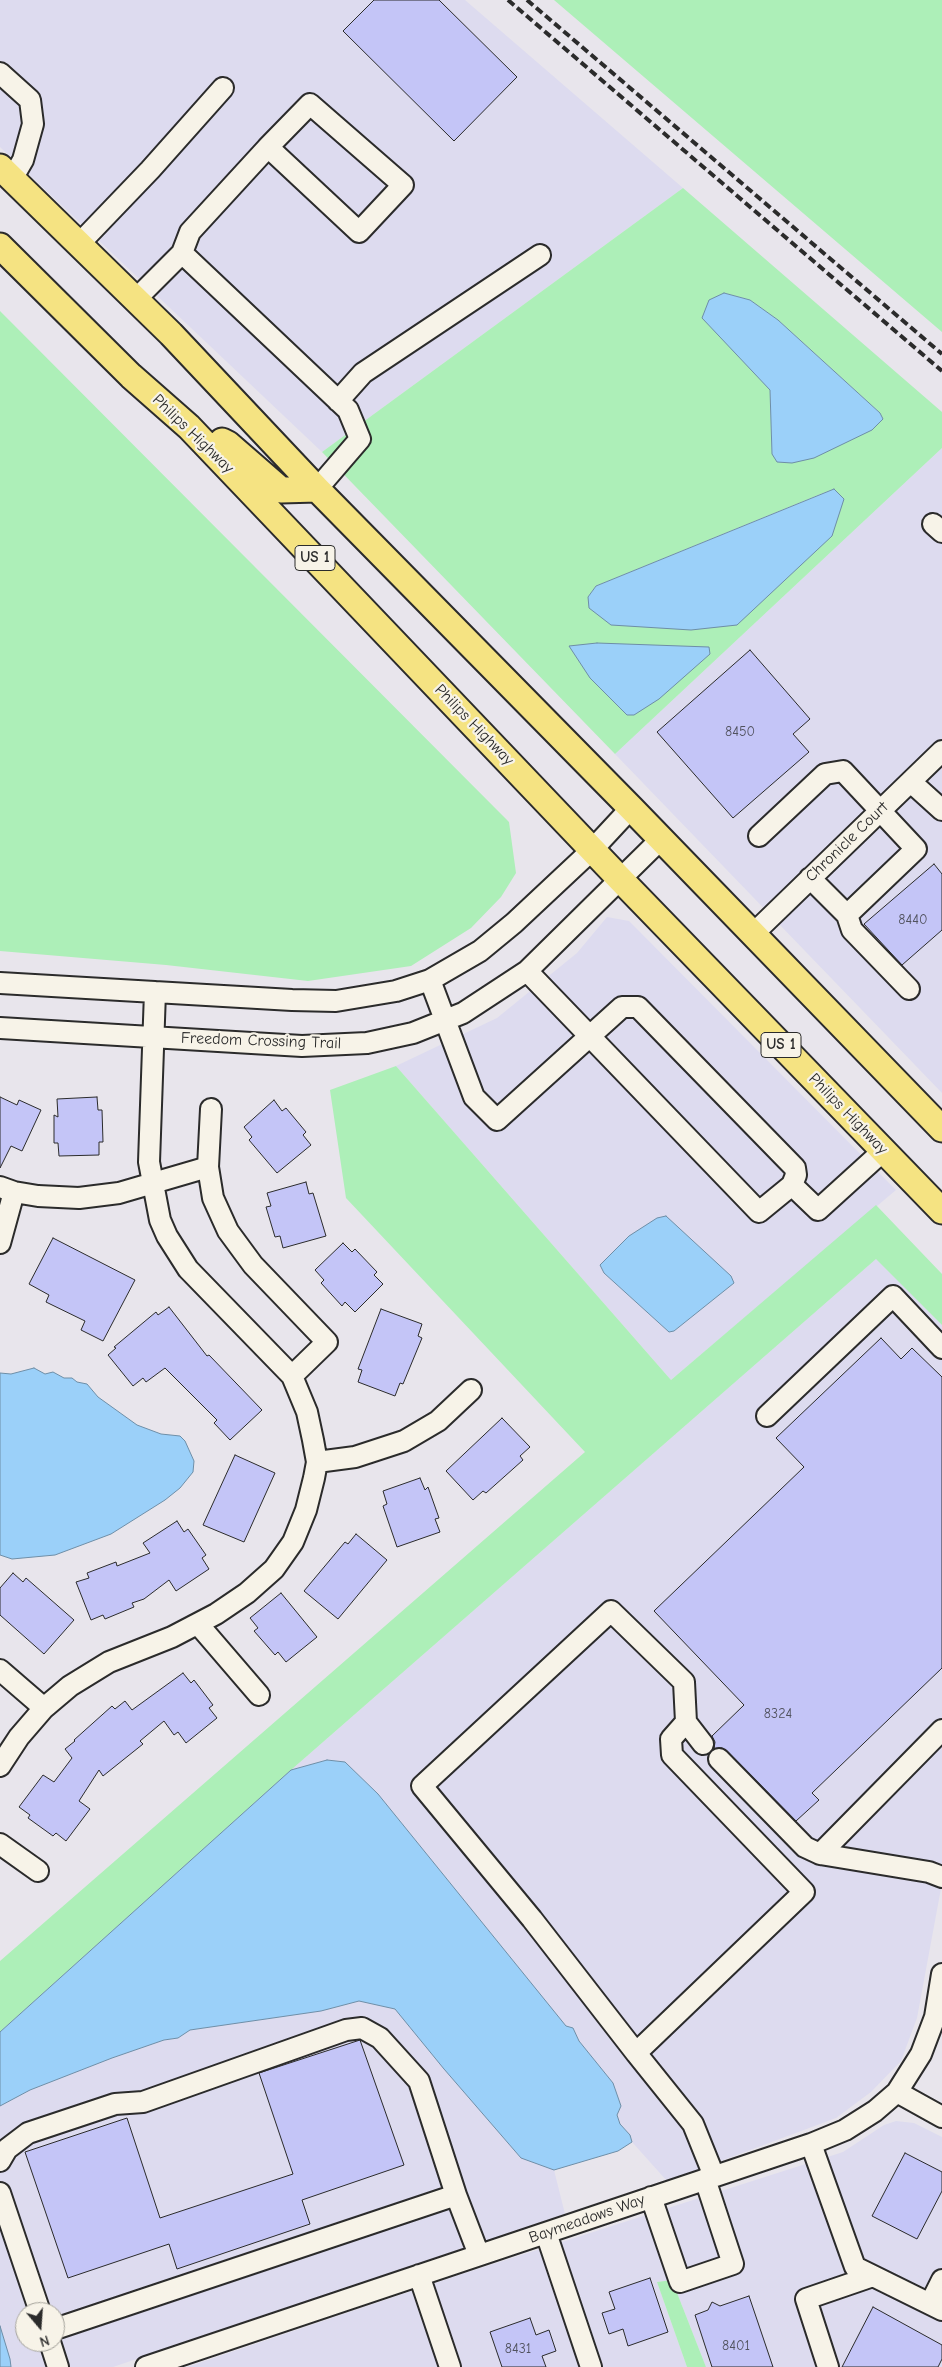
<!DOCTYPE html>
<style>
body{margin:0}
#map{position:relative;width:942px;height:2367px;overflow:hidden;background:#e8e5ec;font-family:"Comic Neue",sans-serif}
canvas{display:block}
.north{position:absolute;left:15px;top:2302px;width:50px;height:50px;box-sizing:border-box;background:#f7f3e8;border:1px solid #a5a39c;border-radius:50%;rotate:162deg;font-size:14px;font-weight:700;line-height:20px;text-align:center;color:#2b2b2b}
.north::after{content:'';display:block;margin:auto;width:18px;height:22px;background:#2b2b2b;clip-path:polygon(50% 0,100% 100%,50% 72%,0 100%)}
</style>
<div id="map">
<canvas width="942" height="2367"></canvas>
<div class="north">N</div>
</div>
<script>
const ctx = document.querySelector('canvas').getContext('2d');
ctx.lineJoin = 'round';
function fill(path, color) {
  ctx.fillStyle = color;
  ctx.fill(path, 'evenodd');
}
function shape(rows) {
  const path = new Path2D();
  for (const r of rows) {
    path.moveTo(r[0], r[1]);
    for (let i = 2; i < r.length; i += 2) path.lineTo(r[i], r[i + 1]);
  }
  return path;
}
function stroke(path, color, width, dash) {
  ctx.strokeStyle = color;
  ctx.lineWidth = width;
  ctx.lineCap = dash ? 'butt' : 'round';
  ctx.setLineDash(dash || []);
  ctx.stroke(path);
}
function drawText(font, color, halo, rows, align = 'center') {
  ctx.font = font + ' "Comic Neue",sans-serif';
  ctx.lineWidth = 4.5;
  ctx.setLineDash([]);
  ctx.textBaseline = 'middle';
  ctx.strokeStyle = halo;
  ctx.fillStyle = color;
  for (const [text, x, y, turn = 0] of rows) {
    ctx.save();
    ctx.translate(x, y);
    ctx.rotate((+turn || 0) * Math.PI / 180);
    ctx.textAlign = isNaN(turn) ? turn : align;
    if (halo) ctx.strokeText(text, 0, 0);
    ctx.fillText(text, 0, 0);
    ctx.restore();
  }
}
fill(shape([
 [0,0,465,0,683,188,322,452,0,147],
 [942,448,942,1093,615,754],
 [607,917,629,921,896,1190,671,1380,396,1066,497,1018,577,953],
 [601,1265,734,1283,674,1331,669,1332,604,1273],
 [877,1258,942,1325,942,1883,917,2018,901,2061,871,2092,836,2118,667,2181,632,2142,630,2135,620,2124,617,2115,621,2106,613,2083,579,2041,573,2028,566,2026,378,1794,345,1762,327,1760,291,1770],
 [359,2001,395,2009,444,2069,521,2158,554,2170,565,2214,113,2367,11,2367,0,2326,0,2106,30,2090,112,2058,164,2040,178,2038,190,2030,321,2011],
 [25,2312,55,2312,55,2342,25,2342],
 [896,2121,914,2123,942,2137,942,2367,706,2367,672,2280,657,2282,687,2367,187,2367,459,2275,843,2152,884,2125]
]), '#dddbef');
fill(shape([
 [554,0,942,0,942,332],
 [683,188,942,412,942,448,615,754,322,452],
 [724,293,750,300,778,320,880,413,882,419,772,454,770,390],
 [833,489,588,597,596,586],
 [0,311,509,822,516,873,501,897,471,928,411,966,308,981,166,965,0,951],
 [396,1066,671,1380,876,1205,942,1274,942,1325,876,1259,291,1770,0,2032,0,1961,585,1452,346,1198,330,1090],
 [672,2280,706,2367,687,2367,657,2282]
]), '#adefb8');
const water = shape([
 [724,293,750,300,778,320,880,413,883,419,872,430,814,458,792,463,777,462,772,454,770,390,702,318,709,300,724,293],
 [834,489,844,499,832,536,737,625,691,630,611,625,589,608,588,597,596,586,834,489],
 [597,643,709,647,710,654,659,699,634,715,627,715,590,678,569,646,597,643],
 [666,1216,731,1276,734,1283,674,1331,669,1332,604,1273,600,1265,629,1236,657,1218,666,1216],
 [34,1368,45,1374,53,1372,64,1378,72,1378,77,1382,87,1384,98,1397,137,1425,161,1434,180,1436,185,1441,194,1461,193,1472,180,1488,165,1500,111,1534,55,1555,12,1559,0,1555,0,1373,11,1374,34,1368],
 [327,1760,345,1762,378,1794,566,2026,573,2028,579,2041,613,2083,621,2106,617,2115,620,2124,630,2135,632,2142,618,2151,554,2170,521,2158,444,2069,395,2009,359,2001,321,2011,190,2030,178,2038,164,2040,112,2058,30,2090,0,2106,0,2032,291,1770,327,1760],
 [0,2326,10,2359,11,2367,0,2367,0,2326]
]);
fill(water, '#9bd0f9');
stroke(water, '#6e8ea7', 1);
const building = shape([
 [374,0,439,0,517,77,454,141,343,31,374,0],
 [750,650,810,719,793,734,809,752,733,818,657,732,750,650],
 [934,864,942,874,942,930,902,965,864,924,934,864],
 [0,1097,17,1105,19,1100,41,1110,22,1151,11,1146,0,1168,0,1097],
 [97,1097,98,1110,102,1110,103,1142,99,1142,99,1155,59,1156,58,1143,54,1143,54,1115,58,1117,57,1099,97,1097],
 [274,1100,282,1111,286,1108,306,1132,303,1135,311,1145,277,1173,249,1140,252,1137,244,1127,274,1100],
 [306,1182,309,1194,313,1193,326,1236,283,1248,280,1236,275,1237,266,1207,271,1206,267,1193,306,1182],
 [53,1238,135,1280,103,1341,81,1330,85,1321,46,1302,49,1295,29,1284,53,1238],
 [343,1243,352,1252,355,1249,377,1272,374,1275,383,1284,355,1312,345,1302,342,1306,321,1283,324,1280,315,1270,343,1243],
 [169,1307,207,1356,209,1355,262,1410,230,1440,214,1423,217,1420,165,1368,146,1382,143,1378,133,1386,108,1355,116,1348,114,1347,156,1312,158,1315,169,1307],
 [381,1309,422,1324,418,1336,422,1338,403,1384,400,1383,395,1396,358,1382,362,1370,358,1369,381,1309],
 [881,1338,901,1359,912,1348,942,1377,942,1668,812,1793,819,1800,796,1821,727,1751,722,1748,714,1749,715,1742,712,1736,744,1705,654,1611,804,1467,776,1438,881,1338],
 [502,1418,530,1447,520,1456,523,1460,486,1493,483,1491,473,1500,446,1471,502,1418],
 [235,1455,275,1473,244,1542,203,1525,235,1455],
 [420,1478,425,1490,428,1487,439,1518,435,1519,440,1532,397,1547,383,1506,387,1504,383,1491,420,1478],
 [177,1521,184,1532,188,1529,206,1555,202,1558,209,1569,176,1591,169,1580,144,1599,132,1603,134,1607,105,1619,103,1615,91,1620,76,1582,89,1578,87,1573,116,1562,117,1566,150,1553,143,1543,177,1521],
 [356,1534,387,1560,338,1619,304,1591,345,1542,348,1544,356,1534],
 [13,1573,23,1582,26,1578,74,1620,44,1654,0,1615,0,1588,13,1573],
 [281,1593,317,1637,286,1662,278,1652,275,1655,254,1631,258,1628,250,1618,281,1593],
 [183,1673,191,1683,194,1680,213,1705,209,1708,217,1718,186,1743,178,1732,174,1735,164,1721,140,1741,143,1744,103,1776,99,1770,79,1801,90,1809,66,1841,56,1833,53,1836,28,1818,30,1815,19,1807,43,1775,54,1782,72,1758,65,1749,75,1741,74,1740,112,1706,115,1709,125,1701,132,1710,183,1673],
 [360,2040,404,2165,302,2200,310,2224,177,2269,169,2244,68,2278,25,2152,127,2118,160,2218,293,2174,259,2073,360,2040],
 [905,2153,942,2172,942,2191,917,2239,872,2216,905,2153],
 [650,2278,668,2332,628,2346,623,2329,609,2334,602,2313,615,2309,609,2292,650,2278],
 [749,2296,773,2367,712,2367,695,2315,708,2310,712,2302,720,2306,749,2296],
 [873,2307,942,2345,942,2359,938,2367,842,2367,873,2307],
 [530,2318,536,2335,549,2330,556,2351,542,2356,546,2367,502,2367,490,2332,530,2318]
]);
fill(building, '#c4c5f7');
stroke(building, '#2b2b2b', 1);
const minor = shape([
 [0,73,30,100,33,124,23,160,12,179],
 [79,244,150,170,223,88],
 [182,253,190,232,268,147,359,232,403,185,310,104,268,147],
 [135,300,182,253,348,410,360,439,317,489],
 [338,401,363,373,540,255],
 [933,524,942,532],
 [911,782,942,810],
 [759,836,825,774,843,771,916,849,847,915],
 [810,878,847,915,852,930,909,989],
 [753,934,942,751],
 [527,971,759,1212,792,1185,818,1210,883,1151],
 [430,980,474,1097,497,1120,622,1007,638,1007,795,1168,796,1175,792,1185],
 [0,983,292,1000,336,1001,396,991,430,980,480,951,514,923,592,850,631,808],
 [0,1028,302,1046,367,1043,413,1033,463,1013,527,971,661,839],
 [211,1109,208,1167,213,1198,228,1231,253,1265,327,1342,292,1376],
 [0,1187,14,1192,38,1196,79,1198,119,1193,208,1167],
 [0,1243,14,1192],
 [767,1416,893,1296,942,1348],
 [317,1462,355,1457,404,1441,438,1421,471,1390],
 [198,1624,259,1695],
 [0,1670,44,1708],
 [686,1722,671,1739,672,1755,804,1892,636,2053,532,1919,422,1786,611,1611,684,1682,686,1722,703,1744],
 [719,1759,805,1847,820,1854,942,1730],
 [0,1766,19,1737,44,1708,70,1686,109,1662,172,1637,216,1614,247,1593,274,1569,293,1542,306,1510,314,1478,317,1462,313,1440,307,1412,292,1376,188,1269,167,1236,160,1220,149,1162,155,992],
 [0,1844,38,1871],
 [820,1854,929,1872,942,1877],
 [636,2053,693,2124,714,2176],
 [897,2092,942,2117],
 [811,2144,855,2267,942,2310],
 [0,2161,7,2149,28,2133,115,2104,143,2102,346,2030,362,2028,380,2038,419,2081,456,2195],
 [0,2193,40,2312],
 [651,2197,680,2282,733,2264,705,2179],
 [546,2233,591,2367],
 [419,2275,450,2367],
 [930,2304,942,2280],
 [55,2329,456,2195,479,2255],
 [50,2342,58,2367],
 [146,2367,811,2144,845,2130,875,2111,897,2092,921,2054,935,2017,942,1974],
 [828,2367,806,2299,873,2276]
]);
const major = shape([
 [0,167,171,334,317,489,631,808,942,1129],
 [0,246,131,376,189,427,621,880,942,1211],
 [222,441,228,444,281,490,317,489]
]);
stroke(minor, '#2b2b2b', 24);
stroke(major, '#2b2b2b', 29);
stroke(minor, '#f7f3e8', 20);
stroke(major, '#f5e382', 25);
stroke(shape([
 [508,0,942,371],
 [527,0,942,354]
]), '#2b2b2b', 4, [8, 4]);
drawText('14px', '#51525e', null, [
 ["8450",740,732],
 ["8440",913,920],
 ["8324",778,1714],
 ["8401",736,2346],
 ["8431",518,2349]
]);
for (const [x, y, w] of [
 [315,558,40],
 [781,1045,40]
]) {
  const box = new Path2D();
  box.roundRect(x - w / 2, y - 12.5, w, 25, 4);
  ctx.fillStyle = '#f7f3e8';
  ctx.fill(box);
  stroke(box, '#2b2b2b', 1);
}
drawText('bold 15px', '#2b2b2b', null, [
 ["US 1",315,558],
 ["US 1",781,1045]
]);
drawText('16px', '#2b2b2b', '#f7f3e8', [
 ["Philips Highway",193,434,44],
 ["Philips Highway",474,725,46],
 ["Chronicle Court",847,842,-44],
 ["Freedom Crossing Trail",261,1041,2],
 ["Philips Highway",848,1114,46],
 ["Baymeadows Way",587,2219,-19]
]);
</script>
